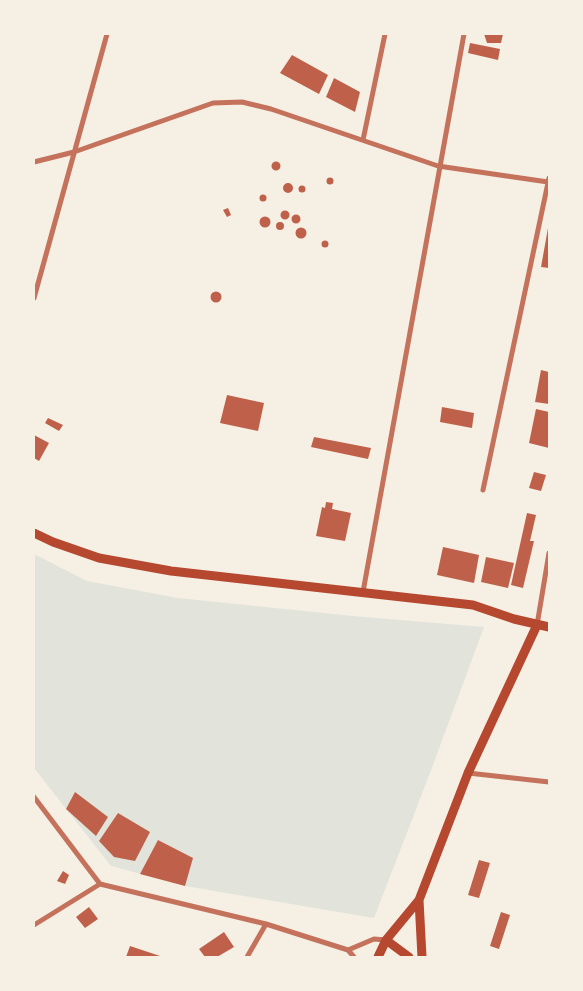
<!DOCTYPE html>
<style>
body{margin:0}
#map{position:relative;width:583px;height:991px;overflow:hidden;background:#f6efe4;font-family:Barlow,sans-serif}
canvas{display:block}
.frame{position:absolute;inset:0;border:35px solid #f6efe4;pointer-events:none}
</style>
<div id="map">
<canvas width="583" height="991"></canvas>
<div class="frame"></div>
</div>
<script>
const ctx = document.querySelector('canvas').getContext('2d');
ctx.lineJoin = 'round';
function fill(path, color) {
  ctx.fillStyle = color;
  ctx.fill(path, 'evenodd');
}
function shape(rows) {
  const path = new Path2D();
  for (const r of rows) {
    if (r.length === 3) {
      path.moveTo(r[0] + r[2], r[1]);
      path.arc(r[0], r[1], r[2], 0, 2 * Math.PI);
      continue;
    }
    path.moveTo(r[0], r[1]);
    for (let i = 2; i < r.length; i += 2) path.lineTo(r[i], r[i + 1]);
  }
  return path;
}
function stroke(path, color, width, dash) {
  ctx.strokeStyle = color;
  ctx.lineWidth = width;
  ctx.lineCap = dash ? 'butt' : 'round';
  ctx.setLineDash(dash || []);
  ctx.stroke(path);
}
fill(shape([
 [34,554,87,581,178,598,353,616,484,627,430,773,374,918,185,886,111,866,34,768]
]), '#e2e4dc');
fill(shape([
 [484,34,503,34,501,43,487,43],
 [470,43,500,49,498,60,468,53],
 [292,55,328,75,319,94,280,73],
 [334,78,360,92,355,112,326,97],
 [276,166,4.5],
 [330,181,3.5],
 [288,188,5],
 [302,189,3.5],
 [263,198,3.5],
 [228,208,231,215,227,217,223,210],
 [285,215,4.5],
 [296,219,4.5],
 [265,222,5.5],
 [280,226,4],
 [301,233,5.5],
 [548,228,549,229,549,268,541,267],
 [325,244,3.5],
 [216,297,5.5],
 [541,370,549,372,549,404,535,402],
 [227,395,264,403,258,431,220,423],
 [442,407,474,413,472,428,440,422],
 [536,409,549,412,549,448,529,443],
 [48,418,63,425,59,431,45,423],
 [34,435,49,443,39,461,34,458],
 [314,437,371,448,368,459,311,447],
 [534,472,546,475,541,491,529,488],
 [326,502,333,503,332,509,351,513,345,541,316,536,322,507,325,508],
 [527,513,536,515,530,541,534,541,523,588,511,585],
 [443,547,479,555,474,583,437,575],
 [486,557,514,563,508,588,481,582],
 [75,792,108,817,96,836,66,809],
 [118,813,150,832,135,861,114,857,99,841],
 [158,840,193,858,185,886,140,874],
 [479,860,490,863,479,898,468,895],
 [63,871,69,875,65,884,57,881],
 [89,907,98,919,85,928,76,917],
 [501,912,510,915,499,949,490,946],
 [224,932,234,947,217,957,205,957,199,949],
 [130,946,163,957,126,957]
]), '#bf614a');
stroke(shape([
 [363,140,385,34],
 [34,162,74,152,213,103,242,102,271,109,438,166,548,182],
 [34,298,107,34],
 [483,490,549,178],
 [363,592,464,34],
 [537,625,549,553],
 [468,773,549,782],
 [34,797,100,884],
 [34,925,100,884,266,924,348,950,354,957],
 [348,950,374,939,386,940],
 [247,957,266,924]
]), '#c5725c', 5);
stroke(shape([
 [34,533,53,542,99,558,171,571,473,605,514,619,549,627],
 [419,900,422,957],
 [386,940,409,957],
 [378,957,386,940,419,900,468,773,537,625]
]), '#b5482f', 9);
</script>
